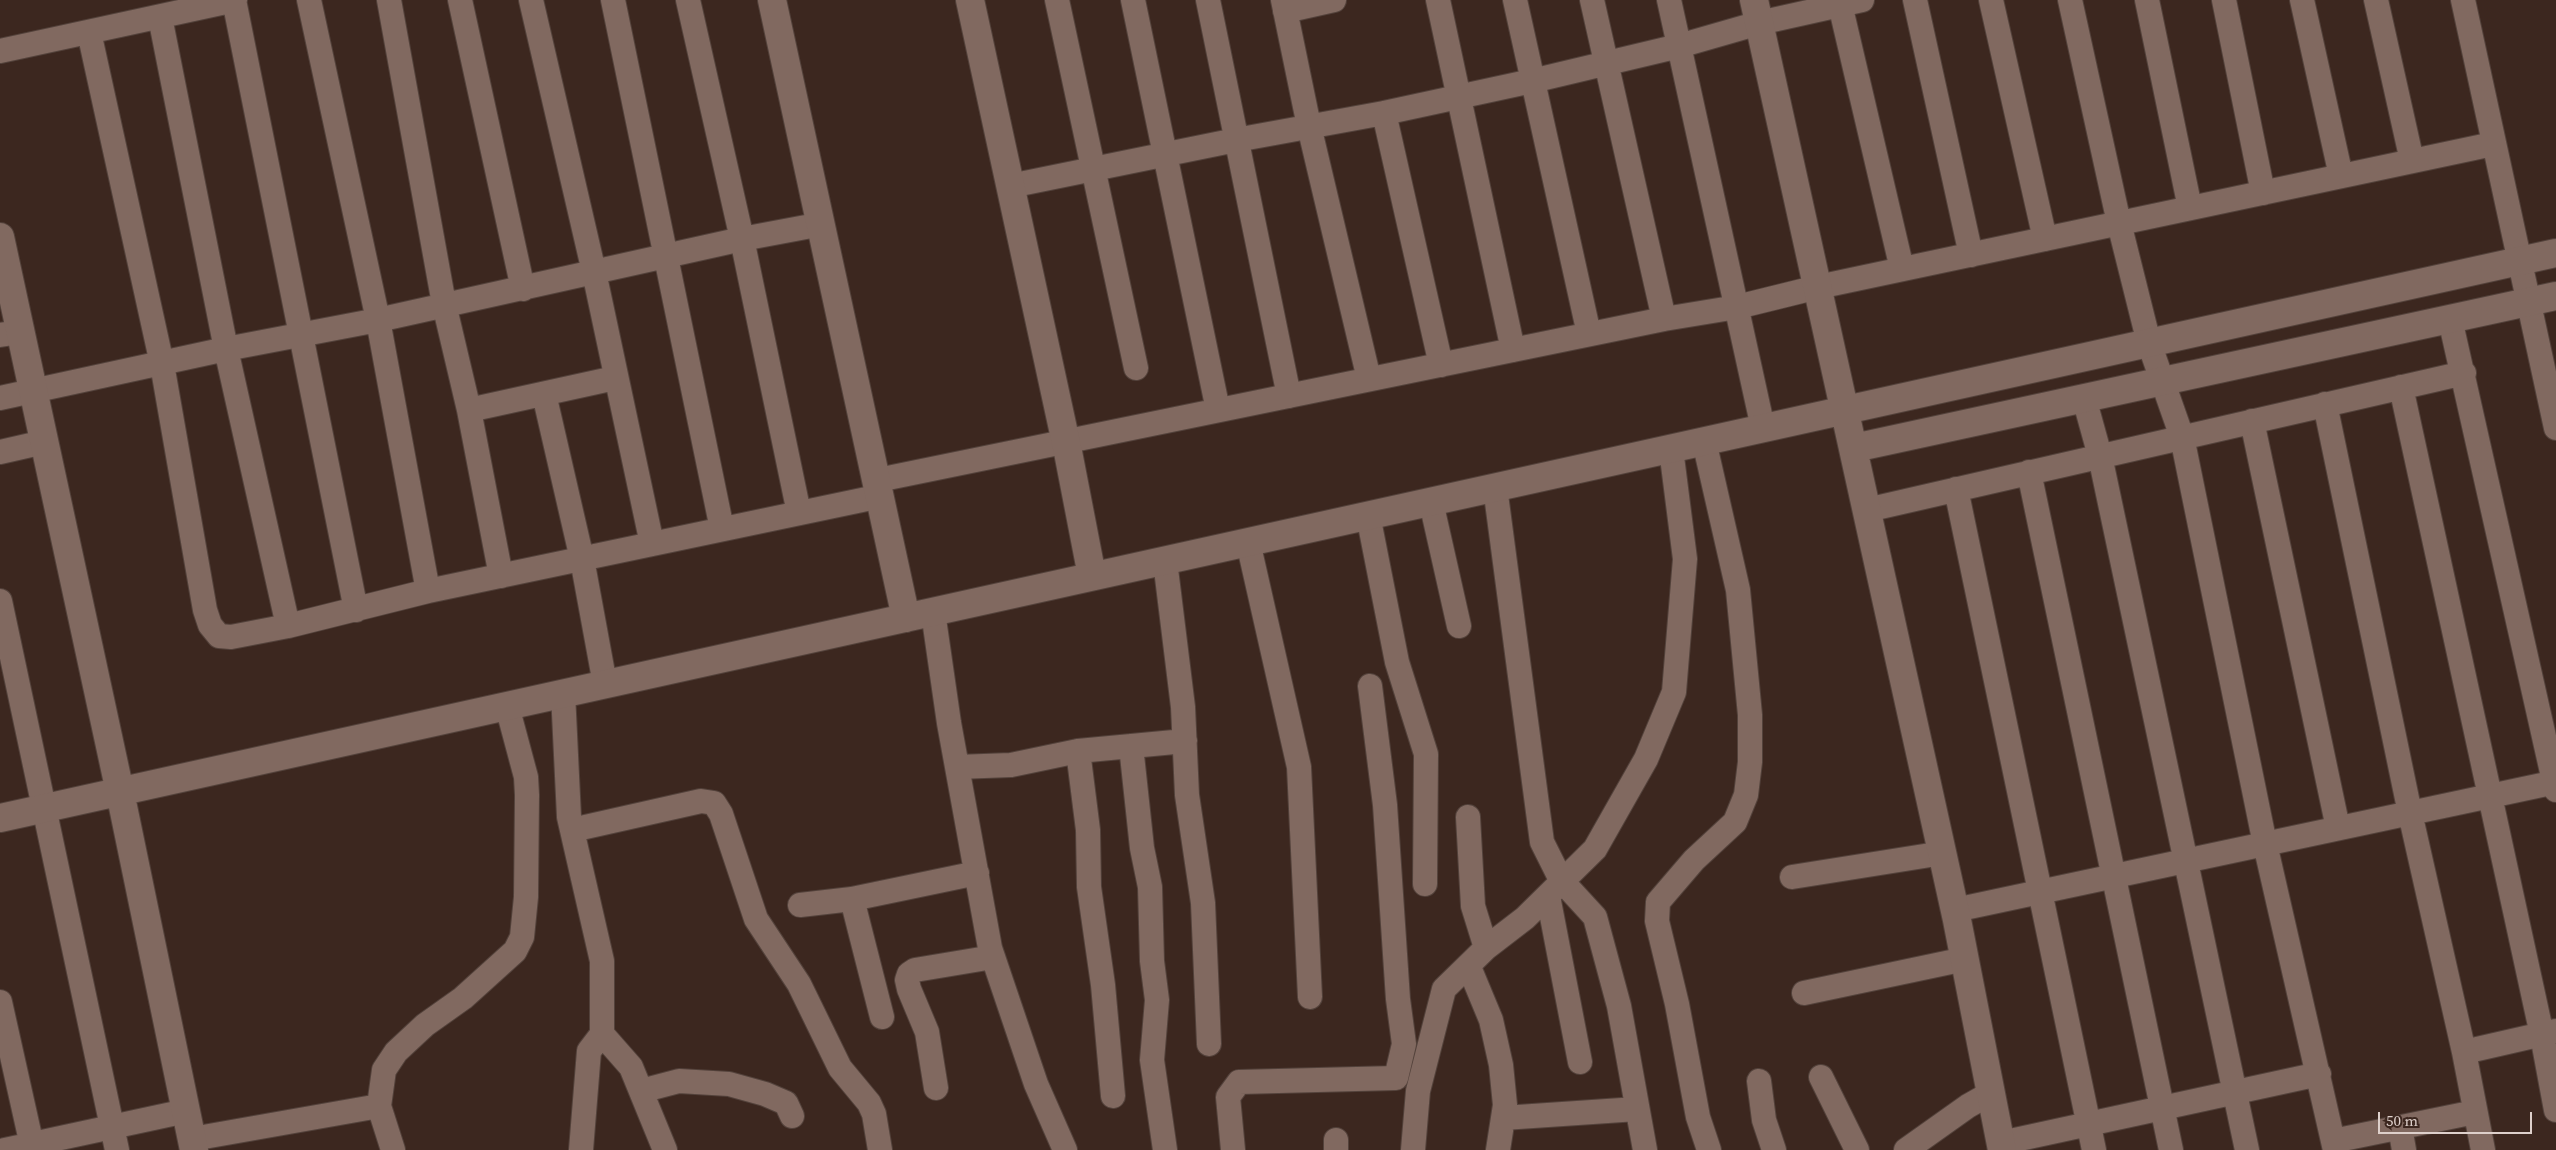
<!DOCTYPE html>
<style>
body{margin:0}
#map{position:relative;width:2556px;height:1150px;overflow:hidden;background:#3c271f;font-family:"Source Serif 4",serif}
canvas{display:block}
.scale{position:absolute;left:2378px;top:1112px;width:154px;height:22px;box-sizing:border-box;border:2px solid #ded0cb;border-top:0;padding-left:6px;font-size:15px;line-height:18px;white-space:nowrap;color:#ded0cb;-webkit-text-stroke:4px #3c271f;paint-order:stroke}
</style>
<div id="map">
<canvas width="2556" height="1150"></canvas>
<div class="scale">50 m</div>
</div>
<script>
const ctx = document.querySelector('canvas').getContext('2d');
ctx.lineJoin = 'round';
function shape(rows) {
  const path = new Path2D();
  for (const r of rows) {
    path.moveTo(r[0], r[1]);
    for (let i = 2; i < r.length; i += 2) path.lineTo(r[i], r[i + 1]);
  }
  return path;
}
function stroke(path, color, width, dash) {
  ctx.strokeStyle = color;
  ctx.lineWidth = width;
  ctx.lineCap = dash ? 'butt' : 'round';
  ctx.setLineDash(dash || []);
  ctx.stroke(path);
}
const street = shape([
 [234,0,356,610],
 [309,0,378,320,428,591],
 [389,0,444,304,469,410,501,576],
 [460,0,523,289],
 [531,0,594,272,652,544],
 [613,0,722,529],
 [688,0,742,239,799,513],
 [1057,0,1136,368],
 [1133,0,1218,410],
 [1208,0,1289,396],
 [1283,0,1309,126,1369,379],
 [1438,0,1513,350],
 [1515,0,1589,334],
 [1592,0,1664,319],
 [1669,0,1763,428],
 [1839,0,1902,269],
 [1915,0,1971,255],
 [1991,0,2045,239],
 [2070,0,2119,223,2149,343,2182,437,2265,844,2335,1150],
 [2147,0,2190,208],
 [2224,0,2263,193],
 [2302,0,2341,176],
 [2376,0,2412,161],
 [2463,0,2556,428],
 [1285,11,1334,0],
 [160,17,226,349,288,626],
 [89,32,162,364,205,610,210,625,219,636,231,637,288,626,428,591,881,496],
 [0,51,235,0],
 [1384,113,1441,365],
 [1010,186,1236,140,1384,113,1532,81,1679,46,1759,23,1862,0],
 [2450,319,2556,790],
 [0,335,20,332],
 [2401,387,2542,1035,2556,1110],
 [544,394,582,559,605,684],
 [0,398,226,349,378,320,742,239,822,224],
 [2084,398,2100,456,2247,1150],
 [2325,404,2410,813,2464,1052,2483,1150],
 [469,410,615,378],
 [2252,421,2338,828],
 [1704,441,1738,590,1750,715,1750,762,1746,795,1735,822,1694,860,1658,902,1657,921,1677,1004,1698,1117,1709,1150],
 [0,452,44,442],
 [2029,472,2171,1150],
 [878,480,1664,319,1737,307,1818,287,2493,144],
 [1495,487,1542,842,1561,880,1595,917,1619,1006,1645,1150],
 [1956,489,2094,1150],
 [1431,502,1459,626],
 [1867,510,2464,373],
 [1368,515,1397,662,1426,754,1425,884],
 [1248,542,1299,767,1310,997],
 [1165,561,1183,707,1187,795,1203,903,1209,1044],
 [0,601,117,1150],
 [933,612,949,723,990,948,1036,1084,1065,1150],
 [563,693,569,817,602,961,602,1034,589,1051,581,1150],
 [1131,746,1142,848,1150,887,1152,961,1157,1000,1152,1060,1165,1150],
 [1078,751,1088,830,1089,887,1103,985,1113,1096],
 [957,767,1011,765,1078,751,1185,741],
 [1468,817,1473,906,1486,948],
 [572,830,701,801,714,803,721,814,756,919,799,984,840,1068,869,1103,874,1114,880,1150],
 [1792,877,1943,853],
 [1548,896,1580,1062],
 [852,899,882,1017],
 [800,905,852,899,977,873],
 [1955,910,2556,782],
 [1469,967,1491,1020,1501,1065,1505,1105,1498,1150],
 [1804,993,1965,959],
 [0,1002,33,1150],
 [602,1034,631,1067,665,1150],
 [2464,1052,2556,1031],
 [1821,1077,1857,1150],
 [1759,1081,1764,1120,1774,1150],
 [936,1088,927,1032,909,989,907,980,909,974,915,970,993,957],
 [641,1091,679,1081,729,1084,765,1094,786,1103,792,1116],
 [1503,1118,1637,1109],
 [2400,1127,2404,1150],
 [192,1139,379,1106],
 [1336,1140,1336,1150],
 [2333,1141,2475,1112],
 [2001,1143,2319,1074],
 [5,1150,186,1111],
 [393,1150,379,1106,384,1070,396,1052,425,1025,463,998,515,951,522,937,526,897,527,795,526,777,507,706],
 [1233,1150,1228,1097,1239,1082,1396,1078,1404,1044,1398,999,1385,805,1370,686],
 [1413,1150,1418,1091,1444,989,1486,948,1525,918,1595,849,1646,759,1674,692,1685,559,1671,449],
 [1906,1150,1968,1106,1991,1093]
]);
const secondary = shape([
 [772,0,906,618],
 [970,0,1068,452,1092,576],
 [1754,0,1957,920,2002,1150],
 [0,237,120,792,194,1150],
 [1854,448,2556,296],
 [0,818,2556,253]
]);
stroke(street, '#53423b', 26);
stroke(secondary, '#53423b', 30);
stroke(street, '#816960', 24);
stroke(secondary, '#816960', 28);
</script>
